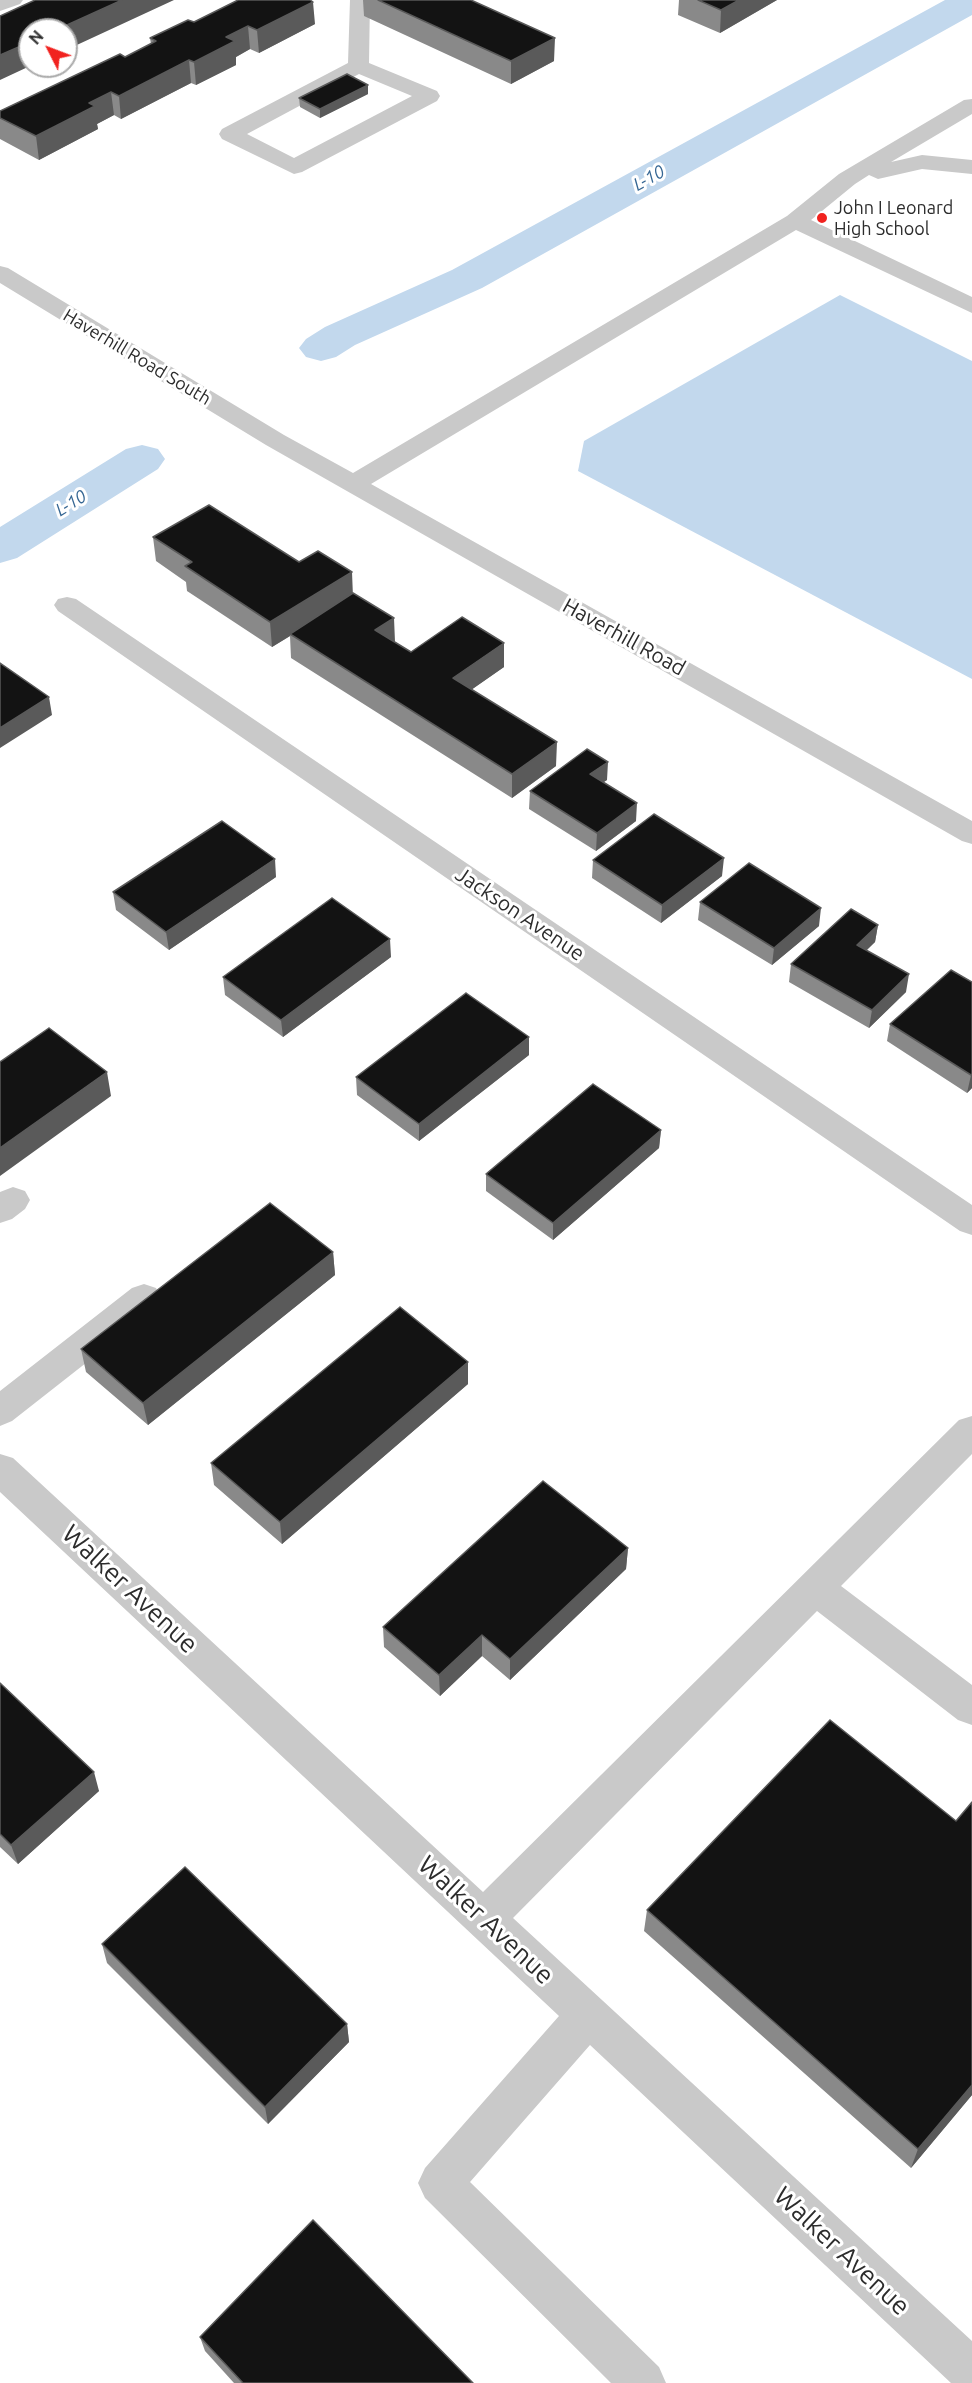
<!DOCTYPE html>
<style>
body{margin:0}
#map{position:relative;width:972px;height:2383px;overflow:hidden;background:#fff;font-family:Ubuntu,sans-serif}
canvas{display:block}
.north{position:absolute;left:18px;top:18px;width:60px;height:60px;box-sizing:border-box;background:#fff;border:2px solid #ababab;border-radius:50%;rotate:312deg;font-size:16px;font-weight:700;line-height:24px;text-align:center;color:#2c2c2c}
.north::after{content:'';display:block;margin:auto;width:21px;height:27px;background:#f1221f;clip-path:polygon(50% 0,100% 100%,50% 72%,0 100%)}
</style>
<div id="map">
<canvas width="972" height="2383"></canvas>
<div class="north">N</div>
</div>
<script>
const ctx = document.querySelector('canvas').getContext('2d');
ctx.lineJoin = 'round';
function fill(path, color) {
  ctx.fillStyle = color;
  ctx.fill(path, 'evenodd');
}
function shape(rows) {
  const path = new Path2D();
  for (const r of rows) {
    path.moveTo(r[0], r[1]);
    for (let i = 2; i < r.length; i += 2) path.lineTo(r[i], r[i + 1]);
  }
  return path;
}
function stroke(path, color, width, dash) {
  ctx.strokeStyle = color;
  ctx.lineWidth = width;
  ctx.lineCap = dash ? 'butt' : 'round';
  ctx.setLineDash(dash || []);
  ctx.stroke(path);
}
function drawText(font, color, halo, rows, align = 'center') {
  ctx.font = font + ' Ubuntu,sans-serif';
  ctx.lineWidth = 6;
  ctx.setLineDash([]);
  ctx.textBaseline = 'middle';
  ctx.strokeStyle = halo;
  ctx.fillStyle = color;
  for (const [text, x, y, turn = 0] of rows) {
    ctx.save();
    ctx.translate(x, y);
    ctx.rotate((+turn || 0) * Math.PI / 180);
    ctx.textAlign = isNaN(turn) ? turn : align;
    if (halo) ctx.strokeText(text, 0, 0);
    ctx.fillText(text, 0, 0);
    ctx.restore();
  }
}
fill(shape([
 [840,295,972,361,972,679,578,471,584,441]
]), '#c2d8ed');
fill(shape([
 [945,0,972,0,972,15,482,288,355,345,336,357,321,361,306,357,299,348,306,339,325,327,452,270,945,0],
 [142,445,158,449,165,459,158,469,17,558,0,563,0,527,126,449,142,445]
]), '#c2d8ed');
fill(shape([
 [0,0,23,0,20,4,0,11,0,0],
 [350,0,370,0,369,63,437,91,440,96,437,101,302,172,294,174,222,139,219,134,222,129,348,63,350,0],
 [359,74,412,96,294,158,247,134,359,74],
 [972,99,972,114,891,162,922,155,972,160,972,174,922,169,878,179,869,175,855,184,811,220,972,297,972,313,796,230,371,484,972,821,972,844,962,841,266,445,0,283,0,266,8,268,284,435,353,473,787,216,839,174,964,100,972,99],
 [67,597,76,599,972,1205,972,1235,960,1231,58,611,54,605,58,599,67,597],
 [13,1187,25,1191,30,1200,25,1209,12,1219,0,1223,0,1192,13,1187],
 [144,1284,156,1288,161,1298,156,1308,12,1421,0,1426,0,1391,132,1288,144,1284],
 [972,1416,972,1454,841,1586,972,1685,972,1725,958,1720,817,1611,513,1918,972,2341,972,2383,951,2383,590,2045,470,2182,659,2367,666,2383,611,2383,425,2198,418,2183,425,2168,559,2016,0,1492,0,1454,13,1458,483,1892,959,1420,972,1416]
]), '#c9c9c9');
fill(shape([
 [363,0,471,0,554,61,511,84,364,16],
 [679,0,777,0,720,33,678,15],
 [194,22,315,24,259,53,250,49,236,57,236,65,196,85,191,83,121,119,114,115,97,124,98,129,39,160,0,139,0,111,125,57,151,44,150,38],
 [368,94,320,118,300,107,299,98],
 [153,537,299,562,353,593,395,642,411,652,504,667,472,689,556,766,512,798,291,658,290,636,272,647,187,591,186,582,156,561],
 [607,780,603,782,636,821,596,851,529,809,530,791],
 [593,860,722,876,661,923,592,878],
 [276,877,169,950,116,910,113,892],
 [700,902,819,926,772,965,698,920],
 [878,925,875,942,867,950,906,992,869,1028,789,982,791,964],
 [391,957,283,1037,225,995,223,977],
 [972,982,972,1088,967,1093,887,1041,890,1024],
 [529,1055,419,1141,357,1095,356,1077],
 [661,1130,659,1148,553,1240,486,1191,486,1174],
 [333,1252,335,1275,148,1425,86,1372,81,1349],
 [468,1362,468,1384,282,1544,214,1485,211,1463],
 [628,1548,626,1569,510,1680,482,1656,440,1696,384,1647,383,1627],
 [0,1683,99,1791,18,1864,0,1847],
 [647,1910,972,2095,911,2168,644,1931],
 [102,1944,347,2024,349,2042,268,2124,107,1963],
 [200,2337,473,2383,234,2383,205,2351]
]), '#898989');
fill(shape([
 [122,0,174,0,66,50,66,30,56,30],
 [739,0,777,0,720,33,721,10],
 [313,2,315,24,259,53,257,30],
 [248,26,250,49,236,57,236,65,196,85,194,62,226,37],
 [555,38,554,61,511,84,511,61],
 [30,42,30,66,0,80,0,55],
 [189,60,191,83,121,119,119,96],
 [368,85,368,94,320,118,320,109],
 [111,92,114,115,97,124,98,129,39,160,36,136,89,103],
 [352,572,353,597,290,634,290,636,272,647,270,622],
 [394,618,395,642,375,630],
 [504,643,504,667,454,702,453,678],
 [49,697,52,715,0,748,0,728],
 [557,742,556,766,512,798,512,774],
 [608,762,607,780,589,792,590,774],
 [637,803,636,821,596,851,597,833],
 [724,858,722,876,661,923,662,905],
 [275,859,276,877,169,950,166,932],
 [821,908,819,926,772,965,774,948],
 [878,925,875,942,854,962,857,945],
 [390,939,391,957,283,1037,281,1020],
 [909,974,906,992,869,1028,872,1010],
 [529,1037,529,1055,419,1141,419,1124],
 [107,1072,111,1096,0,1176,0,1148],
 [972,1074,972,1088,967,1093,971,1075],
 [661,1130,659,1148,553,1240,553,1223],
 [333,1252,335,1275,148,1425,143,1403],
 [468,1362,468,1384,282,1544,280,1522],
 [628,1548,626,1569,510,1680,510,1659],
 [482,1635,482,1656,440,1696,439,1675],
 [94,1772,99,1791,18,1864,11,1845],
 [347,2024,349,2042,268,2124,265,2107],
 [972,2085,972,2095,911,2168,918,2149]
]), '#5a5a5a');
const building = shape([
 [35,0,122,0,56,30,30,30,30,42,0,55,0,16,35,0],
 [238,0,310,0,313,2,257,30,248,26,226,37,235,41,194,62,189,60,119,96,111,92,89,103,95,106,36,136,0,118,0,111,120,54,125,57,156,41,150,38,188,20,194,22,238,0],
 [378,0,471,0,555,38,511,61,378,0],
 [698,0,739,0,721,10,698,0],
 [347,74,368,85,320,109,299,98,347,74],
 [209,505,299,562,318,551,352,572,270,622,185,566,192,562,153,537,209,505],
 [353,593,394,618,375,630,411,652,462,617,504,643,453,678,557,742,512,774,290,634,353,593],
 [0,663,49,697,0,728,0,663],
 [587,749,608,762,590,774,637,803,597,833,530,791,587,749],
 [654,814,724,858,662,905,593,860,654,814],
 [222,821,275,859,166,932,113,892,222,821],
 [749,863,821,908,774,948,700,902,749,863],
 [332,898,390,939,281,1020,223,977,332,898],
 [851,909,878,925,857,945,909,974,872,1010,791,964,851,909],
 [951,970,972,982,972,1074,971,1075,890,1024,951,970],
 [466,993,529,1037,419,1124,356,1077,466,993],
 [49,1028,107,1072,0,1148,0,1062,49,1028],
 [593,1084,661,1130,553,1223,486,1174,593,1084],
 [270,1203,333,1252,143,1403,81,1349,270,1203],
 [400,1307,468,1362,280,1522,211,1463,400,1307],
 [543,1481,628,1548,510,1659,482,1635,439,1675,383,1627,543,1481],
 [0,1683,94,1772,11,1845,0,1834,0,1683],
 [830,1720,956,1821,972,1802,972,2085,918,2149,647,1910,830,1720],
 [185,1867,347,2024,265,2107,102,1944,185,1867],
 [313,2220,473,2383,243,2383,200,2337,313,2220]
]);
fill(building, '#131313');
stroke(building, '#5a5a5a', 1.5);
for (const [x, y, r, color] of [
 [822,218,6,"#f1221f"]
]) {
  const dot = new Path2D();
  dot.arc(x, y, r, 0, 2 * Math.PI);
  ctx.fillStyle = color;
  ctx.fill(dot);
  stroke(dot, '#fff', 2);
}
drawText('italic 18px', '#356693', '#fff', [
 ["L-10",649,178,-29],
 ["L-10",71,503,-32]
]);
drawText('18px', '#2c2c2c', '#fff', [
 ["John I Leonard",834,208],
 ["High School",834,229]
], 'left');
drawText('18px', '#2c2c2c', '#fff', [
 ["Haverhill Road South",137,357,31]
]);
drawText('21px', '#2c2c2c', '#fff', [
 ["Haverhill Road",624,637,29],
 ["Jackson Avenue",520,914,34]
]);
drawText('26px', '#2c2c2c', '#fff', [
 ["Walker Avenue",130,1589,43],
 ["Walker Avenue",486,1920,43],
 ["Walker Avenue",842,2251,43]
]);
</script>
